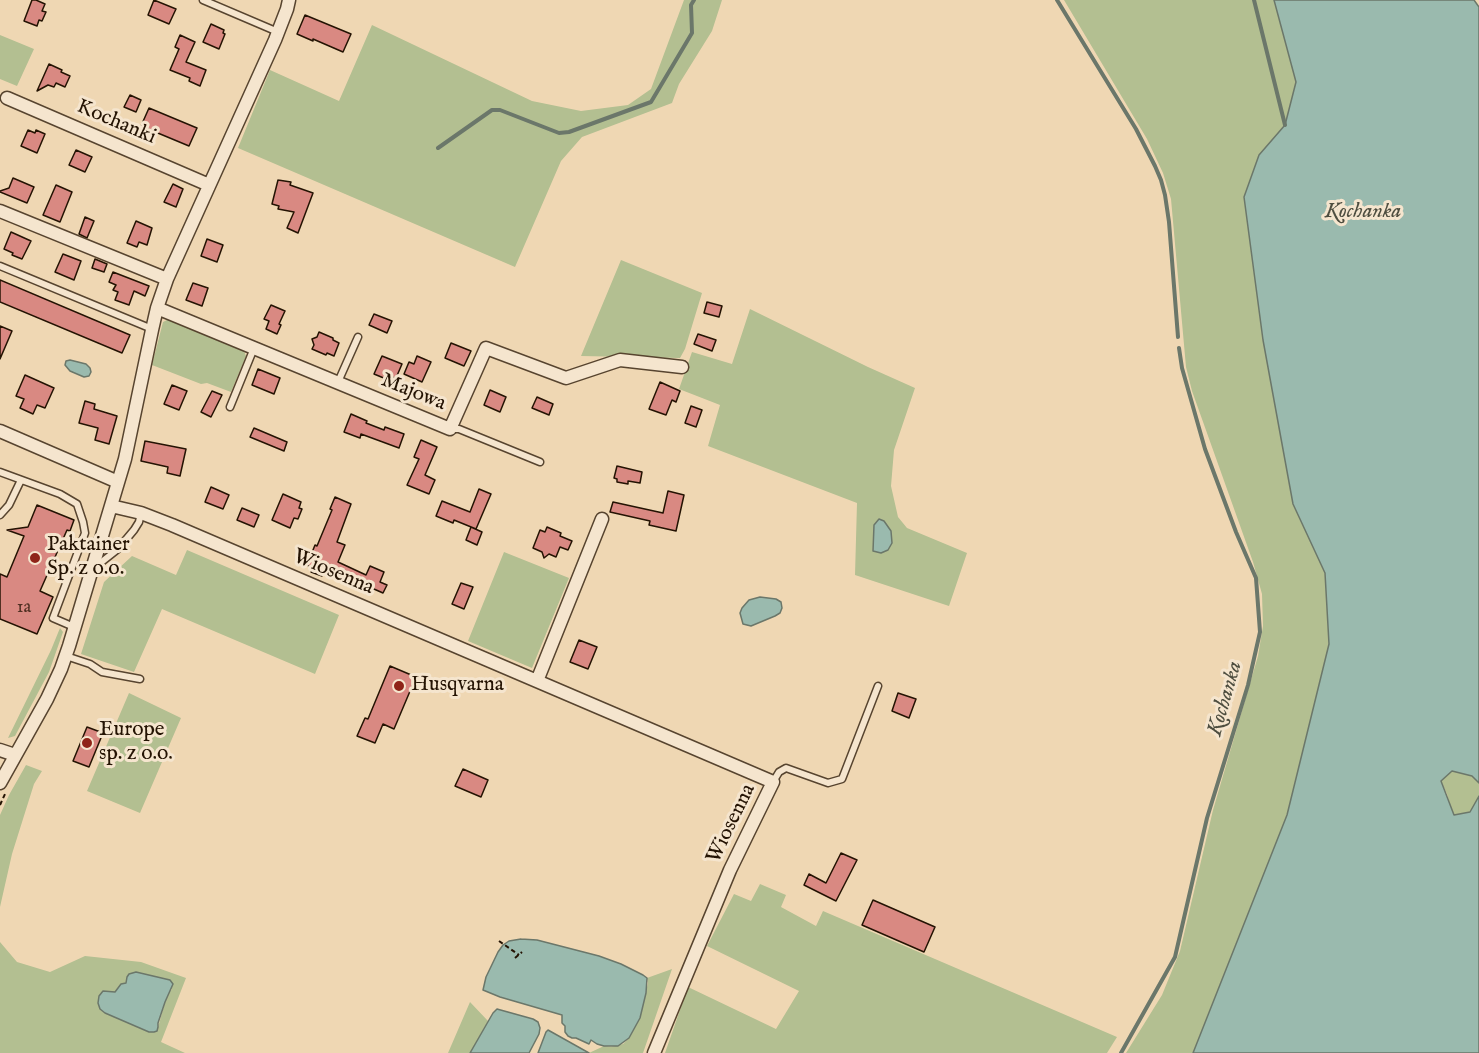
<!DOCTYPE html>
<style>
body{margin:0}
canvas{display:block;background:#efd7b3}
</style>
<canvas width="1479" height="1053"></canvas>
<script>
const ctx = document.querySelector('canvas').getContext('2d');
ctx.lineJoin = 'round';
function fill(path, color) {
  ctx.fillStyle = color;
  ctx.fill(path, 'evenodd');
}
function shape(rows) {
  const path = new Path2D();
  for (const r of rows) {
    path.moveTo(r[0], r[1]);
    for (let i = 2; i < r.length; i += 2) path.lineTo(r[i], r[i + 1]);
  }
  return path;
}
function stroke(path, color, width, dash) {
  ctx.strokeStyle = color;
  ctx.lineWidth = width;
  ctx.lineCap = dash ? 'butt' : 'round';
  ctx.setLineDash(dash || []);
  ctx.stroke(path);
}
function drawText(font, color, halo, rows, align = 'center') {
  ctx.font = font + ' "IM FELL English",serif';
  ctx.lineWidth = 6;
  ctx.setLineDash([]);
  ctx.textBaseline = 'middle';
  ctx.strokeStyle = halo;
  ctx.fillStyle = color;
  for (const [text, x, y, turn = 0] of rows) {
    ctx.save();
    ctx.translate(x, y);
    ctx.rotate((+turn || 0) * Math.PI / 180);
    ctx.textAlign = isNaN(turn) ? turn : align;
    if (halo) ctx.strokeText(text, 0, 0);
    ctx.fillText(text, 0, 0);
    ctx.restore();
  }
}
fill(shape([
 [684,0,722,0,712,31,679,84,672,103,582,137,561,161,515,267,238,148,270,70,339,101,372,25,532,101,581,111,628,105,651,89],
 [1064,0,1274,0,1296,82,1285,125,1259,155,1244,197,1263,340,1293,504,1325,573,1329,644,1287,815,1193,1053,1126,1053,1162,995,1180,951,1213,810,1258,656,1263,626,1262,594,1253,562,1192,391,1186,367,1171,199,1163,173,1147,139],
 [0,35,34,49,17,86,0,79],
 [621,260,702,293,685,349,680,358,581,356],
 [750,309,868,367,915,388,894,450,891,486,898,517,907,528,967,553,949,606,855,575,857,503,708,446,720,405,679,389,692,352,732,364],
 [169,319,244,351,246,356,231,392,207,383,201,384,152,365,163,322],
 [187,550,339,615,315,674,162,609,134,672,81,654,104,582,132,556,176,575],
 [504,552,569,578,532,668,468,641],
 [60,628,63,632,49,672,15,736,8,738,51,650],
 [129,693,181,718,140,813,87,791],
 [26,765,42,771,34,784,12,854,0,907,0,815,9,795],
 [1452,771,1472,776,1479,783,1479,796,1470,812,1453,815,1447,794,1441,781],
 [760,884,786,895,781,907,816,926,823,911,1117,1037,1107,1053,665,1053,688,987,776,1029,799,991,707,946,734,894,751,901],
 [0,942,17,962,50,972,85,956,141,962,186,978,161,1042,185,1053,0,1053],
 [127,977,172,989,168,993,165,1002,157,1031,149,1031,98,1003,99,996,103,991,115,992,119,986,126,983],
 [672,969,643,1053,589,1053,604,1046,611,1047,623,1044,629,1038,640,1018,648,983,647,978],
 [470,1002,488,1021,470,1053,448,1053]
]), '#b3bf91');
const water = shape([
 [1274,0,1474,0,1479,7,1479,783,1472,776,1452,771,1441,781,1454,815,1470,812,1479,796,1479,1053,1193,1053,1287,815,1329,644,1325,573,1293,504,1263,340,1244,197,1259,155,1285,125,1296,82,1274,0],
 [70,360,86,364,90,368,91,372,89,376,84,377,70,371,65,365,66,361,70,360],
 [879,519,884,521,891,531,892,543,888,550,881,553,873,551,874,525,879,519],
 [760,597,776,599,781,602,782,608,780,613,775,616,751,626,743,624,740,613,742,608,749,600,760,597],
 [521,939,537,940,599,956,621,964,643,975,647,978,646,993,640,1018,629,1038,618,1046,604,1046,597,1044,591,1040,589,1044,576,1038,572,1038,568,1036,565,1032,565,1026,562,1023,562,1015,500,997,483,990,486,977,498,952,503,945,509,941,521,939],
 [136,972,170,980,173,984,165,1002,158,1023,158,1027,157,1031,154,1032,149,1032,105,1013,100,1009,98,1003,99,996,103,991,115,992,121,984,126,983,127,977,129,974,136,972],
 [497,1009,533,1019,538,1022,540,1028,539,1034,529,1053,470,1053,493,1013,497,1009],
 [548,1030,589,1053,538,1053,546,1032,548,1030]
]);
fill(water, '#9abaae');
stroke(water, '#6b776a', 1.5);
stroke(shape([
 [1057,0,1136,129,1155,166,1161,180,1165,195,1169,222,1178,337],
 [1254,0,1285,125],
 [438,148,492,110,500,110,559,133,569,132,651,102,692,33,691,5,694,0],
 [1121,1053,1175,957,1207,818,1248,685,1260,632,1256,578,1236,532,1205,449,1182,368,1179,348]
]), '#6b776a', 4);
const building = shape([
 [32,0,36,0,45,4,42,11,46,12,42,21,39,20,37,26,24,21,32,0],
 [154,0,176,9,169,24,148,15,154,0],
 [305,15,351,34,343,52,313,39,313,41,297,34,305,15],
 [211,24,224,30,223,33,225,34,219,49,203,42,211,24],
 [180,35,195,42,186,62,206,70,200,86,189,81,190,78,170,70,179,49,175,47,180,35],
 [49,64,62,70,61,72,70,76,65,87,56,83,54,87,48,85,37,91,49,64],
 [130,95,141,100,136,112,124,107,130,95],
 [149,108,197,128,189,146,141,126,149,108],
 [28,130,35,133,36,130,45,134,37,153,21,146,28,130],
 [76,150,92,157,85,172,69,165,76,150],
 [13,178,34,187,27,203,0,192,0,191,9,188,13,178],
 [278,180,291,182,290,185,313,193,298,233,287,228,294,212,278,209,279,206,272,204,278,180],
 [173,184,183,189,176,207,164,202,173,184],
 [56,185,72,192,60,222,43,215,56,185],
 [85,217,94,221,87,238,79,234,85,217],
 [136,221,152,228,147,245,139,242,137,247,127,243,136,221],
 [11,232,31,241,22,259,12,255,13,253,4,249,11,232],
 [207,239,223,245,217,262,201,256,207,239],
 [63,254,81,261,74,280,55,272,63,254],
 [95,259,107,264,104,272,92,268,95,259],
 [113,272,149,286,145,296,134,291,129,305,115,300,118,292,113,290,116,285,109,282,113,272],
 [0,280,130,335,122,353,0,302,0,280],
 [193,283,208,288,202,306,186,300,193,283],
 [707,302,722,306,719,317,704,313,707,302],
 [271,305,285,311,279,324,281,325,277,334,266,329,269,321,264,319,271,305],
 [374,314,392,321,387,333,369,325,374,314],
 [0,326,12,331,0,359,0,326],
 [319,332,333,338,333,340,339,343,334,356,327,353,326,355,312,349,314,345,312,339,317,337,319,332],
 [698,334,716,340,712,351,694,344,698,334],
 [451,343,471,351,464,366,445,358,451,343],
 [382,356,402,364,396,378,392,377,391,381,374,374,382,356],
 [417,356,431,362,422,382,404,374,409,362,414,364,417,356],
 [258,369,280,378,274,394,252,385,258,369],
 [25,375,54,388,45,408,37,405,33,414,20,408,24,399,16,396,25,375],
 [660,382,680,391,676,402,672,400,666,415,649,409,660,382],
 [172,385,187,391,179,410,164,404,172,385],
 [490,390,506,397,500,412,484,405,490,390],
 [212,391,222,395,211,417,201,412,212,391],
 [537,397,553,404,549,415,532,408,537,397],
 [85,401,95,404,94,409,117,416,109,444,95,440,98,428,79,423,85,401],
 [691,406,702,410,696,427,685,423,691,406],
 [351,414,367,421,366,423,384,430,385,427,404,434,399,448,361,434,360,438,344,432,351,414],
 [254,428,287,442,284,451,250,437,254,428],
 [421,440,437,447,425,475,435,480,429,494,407,485,419,459,414,457,421,440],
 [145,441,186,449,180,476,167,473,168,467,141,461,145,441],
 [617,466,642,472,640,483,628,481,628,484,617,482,617,479,614,478,617,466],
 [211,487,229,495,223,509,205,502,211,487],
 [479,489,491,494,476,529,454,520,453,523,436,516,442,501,470,512,479,489],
 [668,491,684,495,676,531,649,525,650,521,610,512,613,502,663,513,668,491],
 [283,494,301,502,299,508,302,509,298,519,294,518,290,528,272,520,283,494],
 [335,497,351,504,337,542,345,545,338,562,366,575,370,566,384,572,380,582,387,585,383,593,358,582,355,587,324,572,322,576,311,572,313,568,307,565,315,545,317,546,332,510,330,509,335,497],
 [37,505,74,520,70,531,67,530,40,591,53,597,37,634,0,619,0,574,7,577,24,536,7,530,28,527,37,505],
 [242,508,259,515,254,527,237,520,242,508],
 [471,527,482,532,477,545,466,540,471,527],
 [547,527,561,533,560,536,572,541,568,550,560,547,556,557,549,554,544,558,542,552,533,548,540,530,545,532,547,527],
 [461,583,473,587,464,609,452,604,461,583],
 [579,640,597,647,588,669,570,662,579,640],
 [390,666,416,677,394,729,383,724,375,743,357,736,365,718,368,719,390,666],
 [898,693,916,699,909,718,892,711,898,693],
 [87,727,103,733,89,767,73,761,87,727],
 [463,769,488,780,481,797,455,786,463,769],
 [841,853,857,860,836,901,804,885,809,874,826,883,841,853],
 [873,900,935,927,924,952,862,925,873,900]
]);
fill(building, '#d98982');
stroke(building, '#241303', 1.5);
const lane = shape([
 [203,0,278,32],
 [0,266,152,329],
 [338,382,358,337],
 [230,407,254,348],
 [451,429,459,429,540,462],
 [0,472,60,494,77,504,83,522,85,533,53,618,74,627],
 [0,515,9,505,21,480],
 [94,568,118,549,134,530,139,522,141,513],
 [66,656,90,664,102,672,140,679],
 [773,782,779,772,786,768,828,783,842,779,878,686]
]);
const street = shape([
 [7,98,209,185],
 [0,211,167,279],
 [157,308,450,429,486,348,566,378,620,360,682,367],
 [0,431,118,482],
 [111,506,141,513,172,525,773,782,730,870,654,1053],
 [537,681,602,519],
 [0,750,15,755],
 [0,783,47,699,61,669,69,646,125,459,152,330,157,308,167,279,275,40,287,9,289,0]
]);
stroke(lane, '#57442f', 9);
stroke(street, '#57442f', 15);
stroke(shape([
 [0,805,5,794],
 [499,941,519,955],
 [515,958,522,952]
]), '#241303', 2, [4.5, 3]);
stroke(lane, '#f5e5ce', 6);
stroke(street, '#f5e5ce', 12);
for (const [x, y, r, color] of [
 [35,558,6,"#8f2418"],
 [399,686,6,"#8f2418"],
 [87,743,6,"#8f2418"]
]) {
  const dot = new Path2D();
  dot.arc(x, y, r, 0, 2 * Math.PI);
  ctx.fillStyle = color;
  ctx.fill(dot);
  stroke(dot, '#f5e5ce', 2);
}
drawText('18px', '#513023', null, [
 ["1a",24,608]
]);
drawText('21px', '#241303', '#f5e5ce', [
 ["Kochanki",116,123,23],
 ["Majowa",413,393,22],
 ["Wiosenna",333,573,23],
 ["Wiosenna",732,824,-64]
]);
drawText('21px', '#241303', '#f5e5ce', [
 ["Paktainer",47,546],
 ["Sp. z o.o.",47,570],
 ["Husqvarna",411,686],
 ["Europe",99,731],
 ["sp. z o.o.",99,755]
], 'left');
drawText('italic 22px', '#4d4d3f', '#f5e5ce', [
 ["Kochanka",1363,212],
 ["Kochanka",1226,699,-74]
]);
</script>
